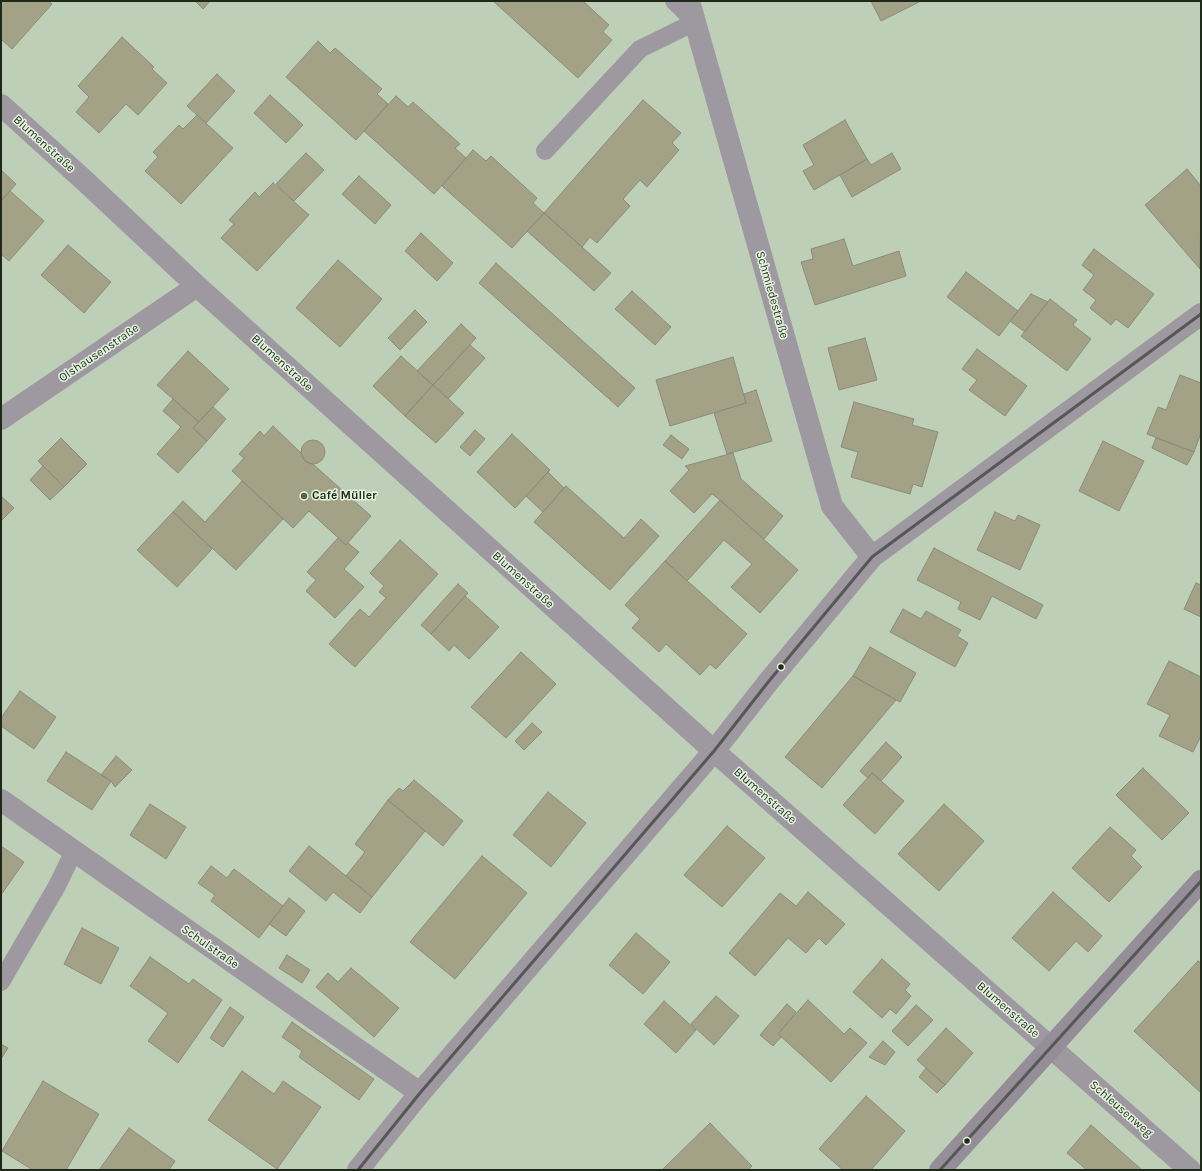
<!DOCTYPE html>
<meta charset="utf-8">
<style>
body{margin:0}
#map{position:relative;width:1202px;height:1171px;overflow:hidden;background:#becfb8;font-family:Karla,sans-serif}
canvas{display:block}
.frame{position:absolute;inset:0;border:2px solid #1e291a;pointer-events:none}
</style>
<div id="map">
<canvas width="1202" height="1171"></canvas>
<div class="frame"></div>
</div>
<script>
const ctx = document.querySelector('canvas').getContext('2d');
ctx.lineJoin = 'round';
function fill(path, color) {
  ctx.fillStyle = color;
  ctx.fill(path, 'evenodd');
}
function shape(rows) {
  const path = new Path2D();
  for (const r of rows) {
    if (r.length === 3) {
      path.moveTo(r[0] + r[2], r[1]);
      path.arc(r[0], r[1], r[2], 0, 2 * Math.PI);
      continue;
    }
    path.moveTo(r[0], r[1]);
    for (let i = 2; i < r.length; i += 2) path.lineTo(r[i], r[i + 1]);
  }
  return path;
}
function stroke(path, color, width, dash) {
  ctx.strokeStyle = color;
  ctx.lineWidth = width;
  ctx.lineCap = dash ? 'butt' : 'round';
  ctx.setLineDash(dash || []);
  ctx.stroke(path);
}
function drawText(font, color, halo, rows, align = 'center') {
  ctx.font = font + ' Karla,sans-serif';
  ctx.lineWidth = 3;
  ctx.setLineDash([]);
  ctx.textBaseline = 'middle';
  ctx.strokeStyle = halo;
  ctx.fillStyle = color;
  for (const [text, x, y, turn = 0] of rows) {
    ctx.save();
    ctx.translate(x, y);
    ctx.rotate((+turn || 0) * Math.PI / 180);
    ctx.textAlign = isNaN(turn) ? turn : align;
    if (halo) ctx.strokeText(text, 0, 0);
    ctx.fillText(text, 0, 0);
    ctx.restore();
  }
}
const building = shape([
 [1,1,48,1,52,4,12,49,1,39,1,1],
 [195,1,210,1,203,9,195,1],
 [493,1,583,1,609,25,603,32,612,40,578,78,493,1],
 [871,1,921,1,881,21,871,1],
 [122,37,154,67,152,69,167,83,138,115,126,104,99,133,76,112,89,97,78,86,122,37],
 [318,41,330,53,335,48,382,89,377,94,388,104,356,140,286,77,318,41],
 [217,74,235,91,206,123,187,106,217,74],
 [270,95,303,125,286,143,254,113,270,95],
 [396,96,408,107,413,102,460,144,455,148,466,158,434,194,364,131,396,96],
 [643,100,681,133,672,143,679,150,647,187,640,180,623,199,630,206,597,243,590,237,582,247,544,213,643,100],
 [197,115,233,148,181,204,145,171,158,157,153,152,179,125,183,129,197,115],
 [845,120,867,159,814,190,803,171,814,165,803,145,845,120],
 [473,150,486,161,491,156,537,198,533,203,544,213,512,248,442,186,473,150],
 [306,153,324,170,294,201,276,184,306,153],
 [892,153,901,169,852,197,840,175,867,159,871,165,892,153],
 [1187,169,1201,186,1200,269,1145,205,1187,169],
 [1,170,16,184,1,201,1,170],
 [359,176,391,205,375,224,342,194,359,176],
 [273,183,309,215,257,271,221,238,234,224,229,220,255,192,259,197,273,183],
 [10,191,44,221,9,261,1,254,1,201,10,191],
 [544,213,611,273,594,291,527,231,544,213],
 [421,233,453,263,437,281,405,251,421,233],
 [844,239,853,266,899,251,906,276,815,305,801,262,813,259,811,249,844,239],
 [68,245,111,282,84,313,41,275,68,245],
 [1094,249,1154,294,1128,328,1116,319,1111,325,1090,308,1096,300,1083,290,1094,275,1082,265,1094,249],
 [338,260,382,299,340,347,296,308,338,260],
 [496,263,635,388,618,407,479,283,496,263],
 [966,272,1018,311,999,336,947,297,966,272],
 [632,291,671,327,655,345,615,309,632,291],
 [1031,294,1048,302,1025,332,1010,321,1031,294],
 [1050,299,1077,320,1073,325,1091,339,1067,371,1021,336,1050,299],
 [415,310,427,322,400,350,388,338,415,310],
 [461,324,476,338,433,385,417,371,461,324],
 [865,338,877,380,839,390,828,348,865,338],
 [470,345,485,358,448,399,433,385,470,345],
 [977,349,1027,386,1005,416,969,390,977,380,962,369,977,349],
 [188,351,229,389,199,422,157,385,188,351],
 [401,356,433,385,405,416,373,386,401,356],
 [733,357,746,403,670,426,656,380,733,357],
 [1180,375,1201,383,1201,433,1194,452,1147,434,1158,407,1166,410,1180,375],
 [433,385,464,413,436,443,405,416,433,385],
 [756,390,772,441,727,454,714,413,746,403,744,394,756,390],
 [173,399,199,422,193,428,207,441,178,473,157,454,181,427,163,411,173,399],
 [854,402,914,419,912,425,938,432,922,487,913,484,910,494,851,477,858,452,841,447,854,402],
 [213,407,226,419,207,441,193,428,213,407],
 [273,426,301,453,305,461,314,465,371,516,346,545,309,511,293,528,232,471,244,458,239,454,260,431,264,436,273,426],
 [475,430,485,439,470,456,460,447,475,430],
 [512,434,550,470,515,508,477,472,512,434],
 [671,435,689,449,682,459,663,445,671,435],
 [61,438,87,464,64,487,38,461,61,438],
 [1156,438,1194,452,1187,465,1152,448,1156,438],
 [313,452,12],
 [1103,441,1144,461,1119,511,1079,491,1103,441],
 [733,453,741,479,783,516,764,539,720,500,712,494,694,513,670,491,689,470,685,466,733,453],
 [43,466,64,487,50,500,30,480,43,466],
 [548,472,564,488,543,512,526,496,548,472],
 [242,481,283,519,236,570,173,512,183,501,205,522,242,481],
 [566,486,624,538,641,519,659,536,610,590,534,522,566,486],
 [1,496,14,508,1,521,1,496],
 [720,500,798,570,760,613,731,587,752,564,724,540,687,581,665,561,720,500],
 [173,512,212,549,177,587,137,550,173,512],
 [995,512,1015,521,1018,515,1040,525,1020,570,977,550,995,512],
 [338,538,346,545,348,543,359,552,344,569,364,587,335,618,306,591,316,580,307,572,338,538],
 [400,540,438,574,355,667,329,644,360,609,369,617,386,598,379,592,384,586,370,573,400,540],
 [934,548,1043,605,1036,619,992,596,980,620,958,609,961,602,917,580,934,548],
 [665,561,747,634,716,669,710,664,700,675,666,644,659,652,632,628,640,619,625,605,665,561],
 [1196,583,1201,585,1201,617,1184,609,1196,583],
 [458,584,468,593,431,634,421,625,458,584],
 [465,596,499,627,469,659,454,645,449,651,431,634,465,596],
 [903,609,921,619,926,611,961,630,957,636,968,643,955,667,890,632,903,609],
 [870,647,916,673,900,702,853,676,870,647],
 [521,652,556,684,506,738,471,707,521,652],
 [1169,661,1201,677,1201,736,1193,752,1159,736,1170,715,1147,704,1169,661],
 [853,676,896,700,822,788,785,757,853,676],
 [20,691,56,717,34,749,1,726,1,718,20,691],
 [532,723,542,732,524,750,515,741,532,723],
 [886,742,902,757,881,781,872,773,868,778,860,771,886,742],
 [66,752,111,781,92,810,47,781,66,752],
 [116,756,132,770,115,787,111,781,101,775,116,756],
 [1143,768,1189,813,1162,840,1116,795,1143,768],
 [872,773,904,801,875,834,843,805,872,773],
 [414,780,463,821,443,846,388,800,399,788,403,791,414,780],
 [548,792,586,823,551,867,513,835,548,792],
 [388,800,425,831,372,897,346,876,365,852,355,844,388,800],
 [150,804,186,827,166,859,130,835,150,804],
 [944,804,984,841,939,891,898,854,944,804],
 [727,826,765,858,722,907,684,875,727,826],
 [1110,827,1136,850,1131,856,1142,867,1109,902,1072,868,1110,827],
 [1,846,24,862,1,895,1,846],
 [309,846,372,897,360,913,333,892,326,901,289,871,309,846],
 [482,856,527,893,455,979,410,942,482,856],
 [211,866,227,878,234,869,283,906,259,938,211,901,215,895,198,883,211,866],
 [808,892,845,924,826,945,819,938,806,953,788,938,755,976,729,953,780,893,796,906,808,892],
 [1053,892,1102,936,1088,952,1076,941,1049,971,1012,938,1053,892],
 [289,898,305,911,286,936,269,924,289,898],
 [82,928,119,948,101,984,64,964,82,928],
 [636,933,670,962,643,994,609,965,636,933],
 [287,955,310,970,302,983,279,968,287,955],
 [150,957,189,984,193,979,222,1000,178,1063,148,1041,168,1013,130,986,150,957],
 [882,959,910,984,905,990,911,996,896,1014,890,1009,882,1018,853,992,882,959],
 [1198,961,1201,963,1201,1093,1134,1031,1198,961],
 [351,968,399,1008,374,1037,316,987,328,973,338,982,351,968],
 [716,996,739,1016,714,1045,691,1024,716,996],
 [808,1000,844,1034,850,1028,867,1043,831,1082,778,1034,808,1000],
 [664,1001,696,1030,676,1053,644,1024,664,1001],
 [787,1004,796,1012,778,1034,781,1037,773,1046,760,1035,787,1004],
 [916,1005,933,1020,908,1046,892,1031,916,1005],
 [230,1007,244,1017,223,1047,210,1038,230,1007],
 [292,1022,374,1079,359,1100,299,1057,302,1051,282,1037,292,1022],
 [946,1028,973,1053,945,1085,917,1060,946,1028],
 [883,1041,895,1052,885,1065,869,1057,883,1041],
 [1,1044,8,1048,1,1059,1,1044],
 [926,1068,945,1085,937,1093,919,1077,926,1068],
 [242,1071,274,1094,283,1081,321,1107,277,1169,208,1120,242,1071],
 [43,1081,99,1114,66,1170,33,1170,2,1151,43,1081],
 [866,1096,905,1131,871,1170,843,1170,819,1149,866,1096],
 [710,1123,752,1166,748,1170,662,1170,710,1123],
 [1091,1125,1142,1170,1087,1170,1067,1153,1091,1125],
 [129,1128,175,1161,169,1170,99,1170,129,1128]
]);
fill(building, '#a4a286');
stroke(building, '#8a8c7b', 1);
stroke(shape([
 [545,151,640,49,695,22,674,1],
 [1,982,57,886,74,851]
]), '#9e98a0', 18);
stroke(shape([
 [689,1,832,506,872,557],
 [1,105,86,182,197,286,714,751,1190,1170],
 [1,419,197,286],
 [1,800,420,1093],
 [358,1170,420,1093,714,751,769,681,872,557,1201,314]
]), '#9e98a0', 22);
stroke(shape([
 [940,1170,1201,881]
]), '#958d98', 22);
stroke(shape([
 [358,1170,420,1093,714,751,769,681,872,557,1201,314],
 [940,1170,1201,881]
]), '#565757', 3);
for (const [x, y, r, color] of [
 [304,496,4,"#566351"],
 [781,667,3.5,"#1e291a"],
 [967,1141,3.5,"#1e291a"]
]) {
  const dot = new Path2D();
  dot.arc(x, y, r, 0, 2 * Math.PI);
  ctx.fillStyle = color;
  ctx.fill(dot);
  stroke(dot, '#e5f4df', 1.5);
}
drawText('12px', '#1e291a', '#e5f4df', [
 ["Blumenstraße",44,144,42],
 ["Schmiedestraße",772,295,74],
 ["Olshausenstraße",99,353,-34],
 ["Blumenstraße",282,363,42],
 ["Blumenstraße",523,580,42],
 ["Blumenstraße",765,796,41],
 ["Schulstraße",210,947,35],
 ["Blumenstraße",1008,1010,41],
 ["Schleusenweg",1121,1109,41]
]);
drawText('bold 12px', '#1e291a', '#e5f4df', [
 ["Café Müller",312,496]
], 'left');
</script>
